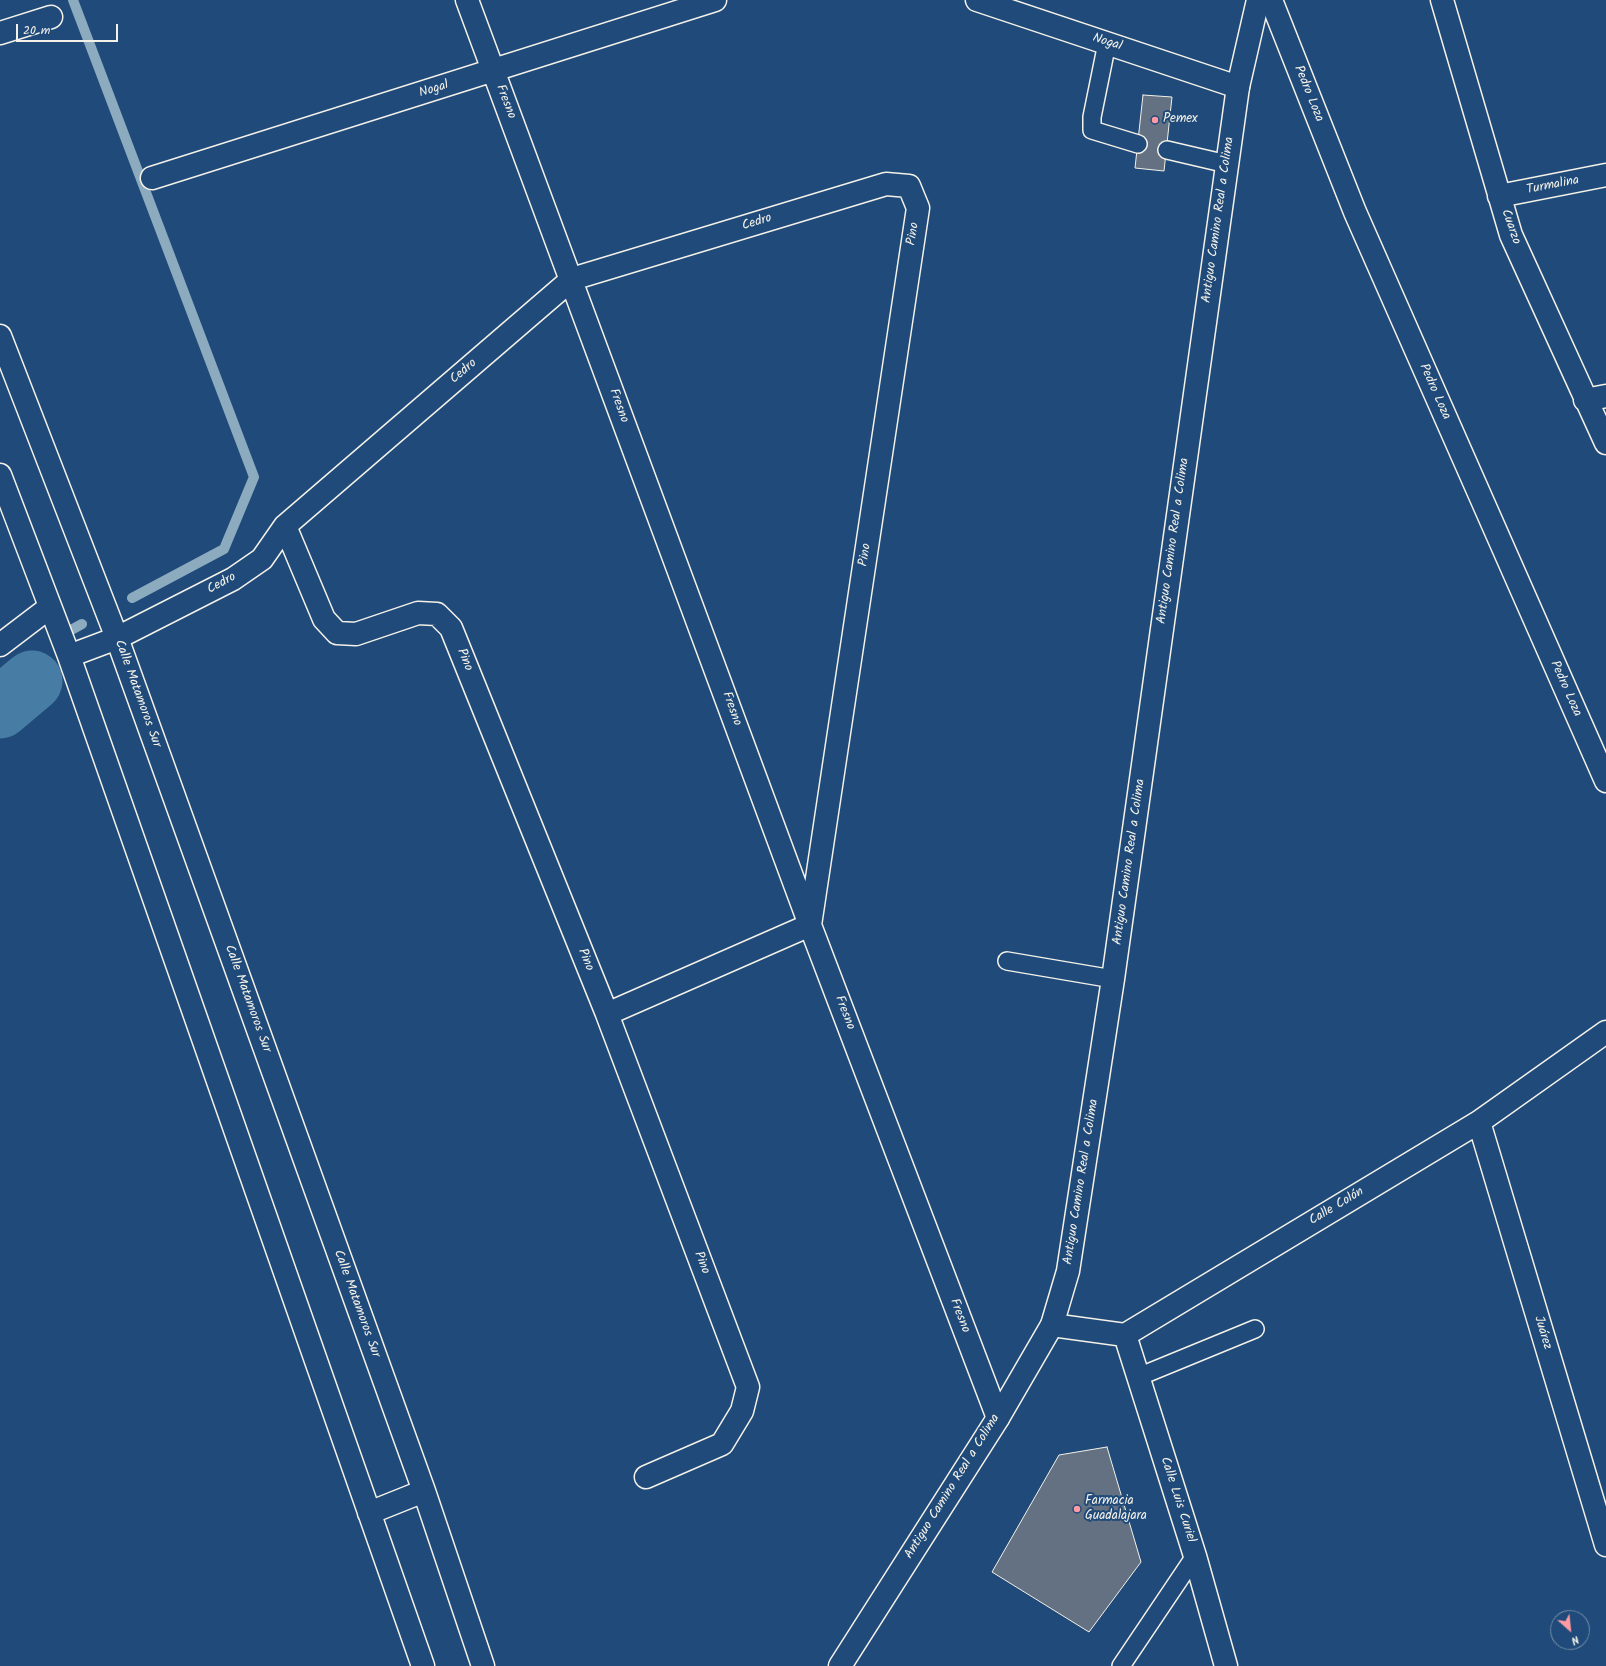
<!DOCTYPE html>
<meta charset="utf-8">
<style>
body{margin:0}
#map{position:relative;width:1606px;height:1666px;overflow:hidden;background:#1f4a7a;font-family:Kalam,sans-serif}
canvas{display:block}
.north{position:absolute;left:1550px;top:1610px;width:40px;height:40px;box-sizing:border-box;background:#1f4a7a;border:1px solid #748da6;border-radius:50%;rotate:153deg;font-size:11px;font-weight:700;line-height:16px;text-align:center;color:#f4f1e8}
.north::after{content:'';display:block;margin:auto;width:14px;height:18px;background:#ff9aa2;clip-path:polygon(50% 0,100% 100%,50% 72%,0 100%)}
.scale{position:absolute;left:16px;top:24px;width:102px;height:18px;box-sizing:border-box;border:2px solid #f4f1e8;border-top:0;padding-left:5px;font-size:12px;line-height:14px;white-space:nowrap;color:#f4f1e8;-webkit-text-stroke:3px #1f4a7a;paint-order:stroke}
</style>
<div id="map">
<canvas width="1606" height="1666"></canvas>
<div class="north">N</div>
<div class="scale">20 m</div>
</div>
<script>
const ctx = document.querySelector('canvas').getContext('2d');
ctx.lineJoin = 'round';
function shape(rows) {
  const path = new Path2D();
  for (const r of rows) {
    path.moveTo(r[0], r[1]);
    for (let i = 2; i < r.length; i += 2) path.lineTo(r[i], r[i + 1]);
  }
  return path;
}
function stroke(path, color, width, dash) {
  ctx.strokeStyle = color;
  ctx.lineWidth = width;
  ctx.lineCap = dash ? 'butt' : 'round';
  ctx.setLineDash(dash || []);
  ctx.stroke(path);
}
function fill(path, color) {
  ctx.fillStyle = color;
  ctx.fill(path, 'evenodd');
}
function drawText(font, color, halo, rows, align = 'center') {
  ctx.font = font + ' Kalam,sans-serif';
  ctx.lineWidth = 4;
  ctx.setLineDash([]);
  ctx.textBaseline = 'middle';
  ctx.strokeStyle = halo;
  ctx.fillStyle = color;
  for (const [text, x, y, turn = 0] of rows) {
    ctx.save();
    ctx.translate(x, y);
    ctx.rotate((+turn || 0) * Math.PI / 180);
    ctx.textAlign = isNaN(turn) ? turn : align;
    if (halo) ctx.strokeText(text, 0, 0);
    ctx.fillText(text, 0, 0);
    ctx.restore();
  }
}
stroke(shape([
 [73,0,254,477,224,549,132,598],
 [71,630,82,624],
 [32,681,44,666]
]), '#8cabbf', 10);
stroke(shape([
 [0,708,32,681]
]), '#477da4', 61);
const building = shape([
 [1143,95,1172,97,1164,171,1135,168,1143,95],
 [1107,1447,1141,1562,1089,1632,992,1572,1059,1455,1107,1447]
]);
fill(building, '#637182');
stroke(building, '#f4f1e8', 1);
const service = shape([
 [1107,43,1092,117,1092,130,1138,144],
 [1167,150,1227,164],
 [1007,961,1113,979],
 [1138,1377,1255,1329],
 [1121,1666,1195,1556]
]);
const minor = shape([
 [467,0,810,925,998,1418],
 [977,0,1238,87],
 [1271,0,1355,212,1606,781],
 [1442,0,1511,235,1606,443],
 [0,33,51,17],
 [152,178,715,0],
 [1499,196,1606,175],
 [0,336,117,638,424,1491,483,1666],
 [1585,400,1606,396],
 [0,475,69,656,423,1666],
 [285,526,324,619,337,633,356,634,418,613,437,614,451,628,607,1014,748,1387,742,1411,722,1444,646,1477],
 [0,645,50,607],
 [69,656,117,638,233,579,262,559,285,526,572,279,886,184,909,186,918,208,810,925,607,1014],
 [1479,1122,1606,1545],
 [1052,1325,1125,1335,1479,1122,1606,1032],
 [1125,1335,1195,1556,1226,1666],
 [369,1513,424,1491]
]);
const secondary = shape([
 [840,1666,998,1418,1052,1325,1068,1271,1113,979,1238,87,1258,0]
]);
stroke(service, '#f4f1e8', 20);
stroke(minor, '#f4f1e8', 25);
stroke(secondary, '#f4f1e8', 25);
stroke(service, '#1f4a7a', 17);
stroke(minor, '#1f4a7a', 22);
stroke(secondary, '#1f4a7a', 22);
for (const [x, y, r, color] of [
 [1155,120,4,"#ff9aa2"],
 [1077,1509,4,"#ff9aa2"]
]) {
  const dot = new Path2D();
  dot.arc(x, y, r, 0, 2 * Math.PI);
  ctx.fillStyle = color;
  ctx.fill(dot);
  stroke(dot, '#1f4a7a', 1.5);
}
drawText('13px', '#f4f1e8', '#1f4a7a', [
 ["Nogal",1107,43,18],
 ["Nogal",434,90,-17],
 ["Pedro Loza",1308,94,68],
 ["Fresno",505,102,69],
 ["Turmalina",1553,186,-11],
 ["Antiguo Camino Real a Colima",1219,220,-82],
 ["Cedro",757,223,-17],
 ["Cuarzo",1510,227,71],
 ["Pino",914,234,-81],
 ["Cedro",464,372,-41],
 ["Pedro Loza",1434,392,66],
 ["Fresno",618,406,70],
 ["Antiguo Camino Real a Colima",1174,541,-82],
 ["Pino",866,555,-81],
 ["Cedro",222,584,-29],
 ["Pino",464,660,68],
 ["Pedro Loza",1565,689,66],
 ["Calle Matamoros Sur",137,694,70],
 ["Fresno",731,709,70],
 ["Antiguo Camino Real a Colima",1130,862,-82],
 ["Pino",585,960,68],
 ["Calle Matamoros Sur",247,999,70],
 ["Fresno",844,1013,69],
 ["Antiguo Camino Real a Colima",1082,1182,-81],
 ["Calle Colón",1337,1207,-31],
 ["Pino",701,1263,69],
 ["Calle Matamoros Sur",356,1304,70],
 ["Fresno",959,1316,69],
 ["Juárez",1542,1333,73],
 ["Antiguo Camino Real a Colima",953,1487,-58],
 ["Calle Luis Curiel",1177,1500,72]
]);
drawText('13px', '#f4f1e8', '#1f4a7a', [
 ["Pemex",1163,120],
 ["Farmacia",1085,1502],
 ["Guadalajara",1085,1517]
], 'left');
</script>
